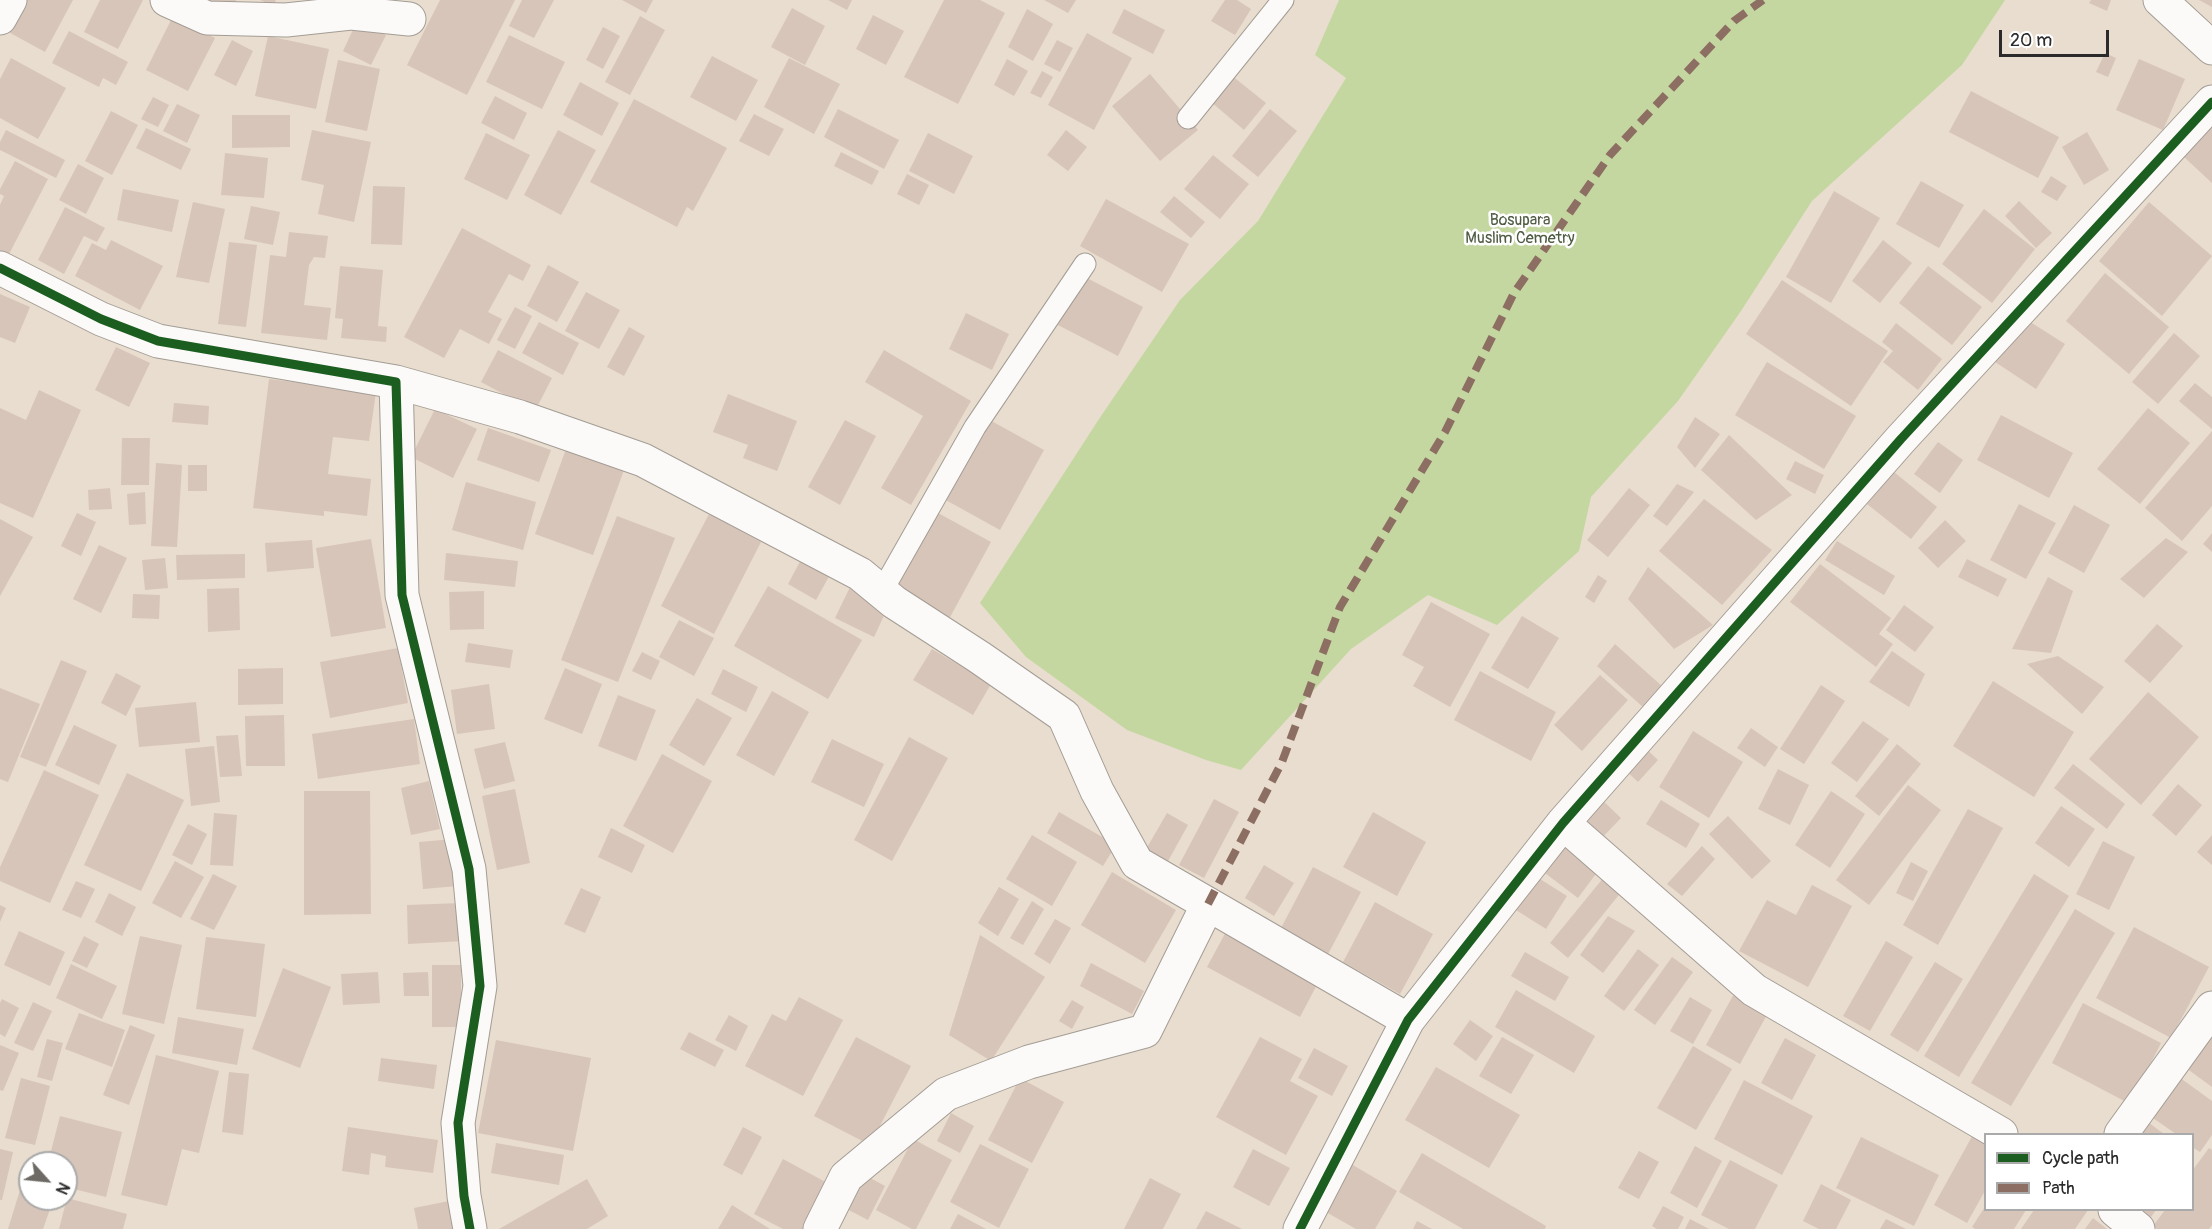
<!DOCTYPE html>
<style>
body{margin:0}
#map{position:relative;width:2212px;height:1229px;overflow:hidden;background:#e8ddce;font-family:Pangolin,sans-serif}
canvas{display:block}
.legend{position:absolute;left:1984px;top:1133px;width:210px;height:78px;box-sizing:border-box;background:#fff;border:2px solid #aaa;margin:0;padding:8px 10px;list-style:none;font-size:18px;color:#2b2b2b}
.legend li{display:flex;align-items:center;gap:12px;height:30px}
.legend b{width:30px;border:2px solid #aaa}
.north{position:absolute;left:18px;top:1151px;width:60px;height:60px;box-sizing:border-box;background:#fff;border:2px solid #aaa;border-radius:50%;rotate:117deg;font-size:16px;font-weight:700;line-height:24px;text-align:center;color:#2b2b2b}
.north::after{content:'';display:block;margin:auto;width:21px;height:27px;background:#6d6964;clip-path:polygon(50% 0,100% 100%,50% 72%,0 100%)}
.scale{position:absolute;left:1999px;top:30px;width:110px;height:27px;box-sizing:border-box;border:3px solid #2b2b2b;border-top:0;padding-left:8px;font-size:18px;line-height:21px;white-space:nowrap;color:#2b2b2b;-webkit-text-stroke:4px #fff;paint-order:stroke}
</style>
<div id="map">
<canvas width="2212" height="1229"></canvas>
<ul class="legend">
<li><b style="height:8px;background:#1b5e20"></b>Cycle path</li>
<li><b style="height:8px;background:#8d6e63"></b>Path</li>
</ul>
<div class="north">N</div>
<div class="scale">20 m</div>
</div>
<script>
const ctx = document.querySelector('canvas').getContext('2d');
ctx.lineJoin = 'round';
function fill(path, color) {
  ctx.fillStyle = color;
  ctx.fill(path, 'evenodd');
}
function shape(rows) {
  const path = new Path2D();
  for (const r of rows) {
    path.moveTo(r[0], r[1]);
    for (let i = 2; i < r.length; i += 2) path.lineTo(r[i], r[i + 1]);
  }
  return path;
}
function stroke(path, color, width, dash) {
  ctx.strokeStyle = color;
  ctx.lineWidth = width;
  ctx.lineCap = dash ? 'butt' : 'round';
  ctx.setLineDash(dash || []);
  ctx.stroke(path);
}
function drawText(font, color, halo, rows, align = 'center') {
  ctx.font = font + ' Pangolin,sans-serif';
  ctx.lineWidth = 5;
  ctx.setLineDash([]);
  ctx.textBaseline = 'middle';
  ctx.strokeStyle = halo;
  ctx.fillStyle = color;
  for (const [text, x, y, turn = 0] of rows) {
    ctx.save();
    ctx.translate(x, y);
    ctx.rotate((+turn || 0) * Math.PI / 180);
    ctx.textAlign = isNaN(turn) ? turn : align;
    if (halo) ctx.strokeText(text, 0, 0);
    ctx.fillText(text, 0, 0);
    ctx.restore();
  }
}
fill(shape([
 [1339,0,2005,0,1962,65,1812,201,1741,311,1678,401,1591,497,1579,551,1497,625,1428,595,1351,649,1241,770,1206,760,1127,730,1026,657,980,603,1099,419,1180,300,1258,221,1346,78,1315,55]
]), '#c5d7a1');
fill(shape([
 [18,0,73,0,45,52,3,29],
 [100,0,143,0,118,49,84,32],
 [206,0,236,0,229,12],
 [260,0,276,0,273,6],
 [440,0,515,0,467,95,407,65],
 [522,0,554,0,534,38,509,26],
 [622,0,653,0,646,13],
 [828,0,852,0,847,10],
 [944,0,980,0,1005,13,958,104,904,77],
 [1044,0,1076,0,1068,13],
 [1225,0,1237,0,1251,9,1235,35,1211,21],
 [2091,0,2111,0,2107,11,2089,3],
 [2199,0,2212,0,2212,7],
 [792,8,825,26,805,65,771,47],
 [1027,9,1053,24,1033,61,1008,47],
 [1124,9,1165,30,1153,54,1112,33],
 [873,15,904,31,886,65,856,49],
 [173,16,215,38,188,91,146,70],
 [640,16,665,30,630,95,605,82],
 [357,21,386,35,371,65,343,51],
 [603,27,620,36,603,69,586,60],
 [69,31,128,62,116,85,103,78,99,87,52,63],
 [1087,33,1132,58,1094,130,1048,105],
 [509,35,565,62,542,109,486,82],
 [268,36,329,49,316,109,255,96],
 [232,40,253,51,236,86,214,75],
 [1057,40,1073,48,1060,72,1044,64],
 [2105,53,2116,58,2108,77,2096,72],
 [712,56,758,80,736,121,690,97],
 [11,58,66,88,38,139,0,118,0,79],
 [789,58,840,84,814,134,764,107],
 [1007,59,1028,71,1014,96,994,85],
 [2139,59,2185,79,2163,130,2116,110],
 [338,60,380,69,367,131,325,122],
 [1042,71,1053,77,1041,98,1030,93],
 [1150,74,1198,130,1160,161,1112,106],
 [1231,75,1266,103,1244,130,1210,101],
 [580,82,619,103,602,136,563,115],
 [1971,91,2059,137,2038,178,1949,132],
 [495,96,527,113,514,140,481,123],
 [153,97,169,105,158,127,141,119],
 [634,99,727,148,693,211,687,207,677,227,590,182],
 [177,104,200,115,187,143,163,131],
 [838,109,899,140,884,169,824,137],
 [1270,109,1297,131,1258,177,1232,156],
 [111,111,138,125,112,175,85,161],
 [754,114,784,129,769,156,739,141],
 [232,115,290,115,290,147,232,148],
 [2212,127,2212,183,2184,157],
 [146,128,191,149,181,170,136,148],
 [6,130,65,160,56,178,0,150,0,142],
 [312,130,371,142,354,222,318,214,324,185,301,180],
 [558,130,596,150,561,215,524,195],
 [1066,130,1087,147,1068,171,1047,155],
 [2087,132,2109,170,2084,185,2062,147],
 [486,133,530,155,507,200,464,179],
 [928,133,973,156,954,194,909,171],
 [841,152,879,171,872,185,834,166],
 [225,153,268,158,264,198,221,195],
 [1213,155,1249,184,1220,219,1184,189],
 [15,161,48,179,8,256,0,252,0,205,4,196,0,194,0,189],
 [78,164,104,178,86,214,59,200],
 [907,174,929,185,919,205,897,194],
 [2051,176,2067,186,2057,201,2041,192],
 [1921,181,1964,205,1939,248,1896,224],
 [373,186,405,187,402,245,371,244],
 [123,189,179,200,172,232,117,220],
 [1834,191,1880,218,1831,303,1786,277],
 [1174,196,1205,222,1191,238,1160,212],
 [1106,199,1189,244,1162,292,1080,246],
 [2019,201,2052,233,2036,248,2005,216],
 [193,202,225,209,209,283,176,277],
 [2149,202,2212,256,2162,316,2099,261],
 [251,206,280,212,273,245,244,239],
 [65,207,105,228,97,242,84,236,64,274,38,260],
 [1984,209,2035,249,1992,303,1942,264],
 [462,228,531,265,523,281,509,274,488,312,502,319,489,344,460,329,444,358,404,337],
 [289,232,328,236,325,258,314,257,309,265,304,305,331,308,327,340,261,333,270,255,286,257],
 [111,240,163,266,140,310,75,276,92,243,106,250],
 [1883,240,1912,263,1880,303,1852,281],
 [229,242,257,245,246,327,218,324],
 [548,265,579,282,557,322,527,306],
 [340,266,383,270,378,326,387,327,386,342,341,338,343,319,335,318],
 [1928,266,1982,307,1952,345,1899,303],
 [2105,273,2169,327,2129,374,2066,321],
 [1083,276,1143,307,1118,356,1058,325],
 [1782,280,1888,351,1851,406,1746,334],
 [586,292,620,310,599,349,565,331],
 [0,294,30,307,15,343,0,337],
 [515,307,532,316,515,349,497,340],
 [966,313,1009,334,992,370,949,349],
 [2024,318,2065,344,2036,389,1995,362],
 [539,322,579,343,563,375,522,353],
 [1896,323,1942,359,1918,390,1883,362,1893,351,1882,342],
 [629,327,645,336,624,376,607,367],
 [2174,333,2200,356,2158,404,2132,382],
 [116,347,150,363,129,407,95,390],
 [498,350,552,378,535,411,481,382],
 [884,350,971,401,911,505,881,488,923,416,865,382],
 [1767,362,1856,416,1824,469,1735,415],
 [269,379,376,392,369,441,333,437,328,474,371,479,367,516,324,511,324,516,253,508],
 [2195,383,2212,397,2212,429,2179,401],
 [39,390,81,410,33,518,0,503,0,408,26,420],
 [728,394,797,421,777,471,743,458,748,445,713,432],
 [174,403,209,406,208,425,172,422],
 [2148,408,2190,443,2140,504,2097,469],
 [435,409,477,429,453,478,411,457],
 [977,413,1044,450,1000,530,933,493],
 [2001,415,2073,453,2049,498,1977,460],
 [1695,417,1720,434,1695,468,1677,447],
 [845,420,876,436,840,505,808,487],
 [488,428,551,450,539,482,477,460],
 [2212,431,2212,506,2182,541,2145,508],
 [1729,435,1792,495,1756,520,1701,470],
 [122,438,150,438,149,485,121,485],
 [1938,442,1963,460,1940,493,1914,474],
 [566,449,624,470,593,555,535,534],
 [1795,461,1824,475,1815,494,1786,479],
 [156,463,182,465,177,547,151,546],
 [188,465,207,465,207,491,188,491],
 [1894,472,1937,507,1911,539,1867,504],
 [466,482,536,502,523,550,452,530],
 [1677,484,1694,492,1667,526,1653,516],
 [110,488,112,509,89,510,88,490],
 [1629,488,1650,505,1608,557,1587,540],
 [145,492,146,524,129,525,127,494],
 [1704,499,1772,550,1722,605,1659,551],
 [2019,504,2056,523,2026,579,1990,560],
 [2074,505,2110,525,2084,573,2048,553],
 [929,508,991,542,949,619,887,586],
 [77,513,96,522,81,556,61,546],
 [709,514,761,542,714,634,661,606],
 [617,516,675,538,618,682,561,660],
 [0,519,33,537,0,596],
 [1945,520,1966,541,1938,568,1918,548],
 [2212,533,2212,552,2203,544],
 [2166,538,2188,552,2144,598,2120,579],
 [371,539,386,628,331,637,316,548],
 [312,540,314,568,267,572,265,543],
 [1837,541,1895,576,1884,595,1825,560],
 [99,545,127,558,101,613,73,599],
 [446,553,518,561,515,587,444,580],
 [245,554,245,578,177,580,176,555],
 [803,556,832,571,816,600,788,584],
 [165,558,168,588,145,590,142,560],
 [1967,559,2007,579,1998,597,1958,577],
 [1820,564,1891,618,1879,634,1893,644,1876,667,1790,602],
 [1648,567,1713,625,1674,649,1628,599],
 [1598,575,1607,581,1594,603,1585,597],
 [2048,577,2073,591,2051,653,2012,649],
 [851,585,889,605,874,637,835,618],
 [768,586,862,640,828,699,734,646],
 [239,588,240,630,208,632,207,589],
 [484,591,484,629,450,630,449,592],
 [133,594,160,595,159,619,132,618],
 [1431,602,1490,634,1450,707,1413,686,1424,667,1402,655],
 [1904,605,1934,627,1915,652,1886,630],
 [1522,616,1559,638,1528,689,1491,668],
 [679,620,714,638,694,676,659,657],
 [2157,624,2183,646,2150,683,2124,661],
 [468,643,513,650,510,668,465,662],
 [1615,644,1663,687,1644,708,1597,666],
 [398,648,408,703,330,718,320,662],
 [932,649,991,684,973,715,913,680],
 [1892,651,1925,674,1909,707,1869,682],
 [642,652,660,661,651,680,632,671],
 [2058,656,2104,687,2082,714,2027,664],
 [61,660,87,671,46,767,20,757],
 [283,668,283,704,238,705,238,669],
 [565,668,602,684,582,734,544,719],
 [723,669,758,687,746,712,711,694],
 [1480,671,1556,712,1531,761,1454,720],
 [116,673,141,686,126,716,101,703],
 [1600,675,1628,700,1582,751,1554,725],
 [1993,681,2074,732,2034,797,1953,746],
 [489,684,495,729,457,734,451,690],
 [1821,685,1845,701,1804,764,1780,749],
 [0,688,40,704,8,782,0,779],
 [772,691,809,712,774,776,736,755],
 [2148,692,2199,737,2141,805,2089,759],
 [618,695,656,710,636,761,598,746],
 [697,698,732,718,704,766,669,745],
 [196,702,200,742,139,747,135,708],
 [284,715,285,766,246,766,245,716],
 [414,719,420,764,318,779,312,734],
 [1863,721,1889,739,1857,782,1831,763],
 [74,725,117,745,99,785,55,765],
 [1751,728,1778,747,1765,767,1737,748],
 [1693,731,1743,762,1709,818,1659,787],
 [238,735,242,776,220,777,216,736],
 [909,737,948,758,892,861,854,840],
 [832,739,884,764,864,807,811,782],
 [505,742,515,781,484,789,474,749],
 [1640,743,1658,760,1638,782,1620,765],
 [1897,744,1921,764,1879,816,1855,796],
 [214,746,220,802,191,806,185,749],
 [662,754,712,781,673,853,623,826],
 [2073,764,2125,804,2107,829,2054,788],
 [1778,769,1809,785,1790,825,1758,809],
 [44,770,99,795,50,903,0,881,0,867],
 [127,773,184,800,141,891,84,865],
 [429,781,440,829,411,835,401,788],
 [2178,784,2202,805,2176,836,2152,815],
 [1908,785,1941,810,1869,905,1836,880],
 [515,789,530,863,497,870,482,796],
 [304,791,370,791,371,914,304,915],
 [1831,791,1865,814,1830,868,1795,845],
 [1598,796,1621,818,1596,844,1573,820],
 [1214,799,1239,812,1204,878,1179,865],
 [1661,800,1700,824,1686,848,1646,824],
 [2061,806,2095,829,2069,867,2035,843],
 [1968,809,2003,828,1938,945,1903,925],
 [1059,812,1116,845,1103,866,1047,833],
 [1373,812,1426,842,1397,896,1343,867],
 [214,813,237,815,233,866,210,865],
 [1167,813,1188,825,1167,863,1145,851],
 [1728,816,1771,861,1752,879,1709,834],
 [188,824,207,834,192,865,172,855],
 [611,828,645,845,632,873,598,857],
 [1032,835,1077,862,1052,906,1006,879],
 [2212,835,2212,865,2197,852],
 [454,839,458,886,423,889,419,842],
 [2103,841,2135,857,2109,910,2076,894],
 [1562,843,1598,871,1578,898,1541,870],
 [1702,846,1715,859,1682,896,1667,884],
 [175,861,204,877,181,918,152,903],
 [1911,862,1928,871,1913,901,1896,893],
 [1264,865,1294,883,1274,916,1245,898],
 [1313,867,1361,892,1327,956,1280,930],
 [1112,872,1176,910,1145,963,1081,925],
 [1529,872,1567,896,1546,929,1508,905],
 [213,874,237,886,214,930,190,919],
 [2034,874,2069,896,1959,1077,1924,1056],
 [1604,877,1622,891,1568,958,1550,943],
 [76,881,95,889,81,918,62,910],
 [1812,885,1852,906,1808,987,1739,951,1767,900,1796,915],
 [999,887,1019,899,998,936,978,923],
 [581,888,601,897,585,933,564,924],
 [109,893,136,907,122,936,95,922],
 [1032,901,1044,909,1023,945,1010,938],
 [1375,902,1433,934,1400,994,1343,962],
 [462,903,464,941,408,944,407,905],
 [0,905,6,908,0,922],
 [2075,909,2115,933,2011,1106,1971,1083],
 [1608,916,1635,931,1603,973,1580,955],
 [1055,919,1071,928,1050,964,1034,954],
 [2134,927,2209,967,2171,1038,2096,998],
 [1228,928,1321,977,1300,1017,1207,967],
 [19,931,65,952,50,986,4,965],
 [980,935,1045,977,991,1061,949,1035],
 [84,936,99,944,87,968,72,961],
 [140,936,182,945,164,1024,122,1014],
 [206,937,265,944,256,1017,196,1009],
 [1886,941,1913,957,1870,1031,1843,1016],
 [1638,949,1659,965,1624,1011,1604,996],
 [1525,952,1569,977,1555,1001,1511,976],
 [1672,957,1693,972,1655,1025,1634,1010],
 [1935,962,1963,979,1918,1052,1890,1035],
 [1091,963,1144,991,1132,1014,1080,986],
 [71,964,117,986,102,1019,56,998],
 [432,965,461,965,461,1027,432,1027],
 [283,968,331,987,300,1068,252,1049],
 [378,972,380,1003,343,1005,341,974],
 [428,972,429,996,404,996,403,973],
 [1516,990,1595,1036,1574,1073,1495,1027],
 [1735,992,1769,1011,1740,1064,1706,1045],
 [799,997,843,1020,803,1096,745,1066,772,1014,786,1021],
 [1690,997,1712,1010,1693,1044,1670,1031],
 [2,999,19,1008,5,1037,0,1034,0,1003],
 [1072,1000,1084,1007,1072,1029,1059,1021],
 [33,1002,52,1011,33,1051,14,1043],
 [2083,1003,2161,1043,2130,1104,2052,1063],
 [79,1013,125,1030,112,1067,65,1049],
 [729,1015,748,1026,736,1051,715,1040],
 [178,1017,244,1029,237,1065,172,1053],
 [1470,1020,1493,1036,1476,1061,1453,1044],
 [130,1025,155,1035,129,1105,103,1095],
 [2212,1025,2212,1087,2182,1065],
 [689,1032,724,1050,715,1067,680,1049],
 [856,1037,911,1066,870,1145,814,1116],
 [1260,1037,1302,1059,1290,1081,1318,1096,1286,1155,1216,1117],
 [1502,1037,1534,1055,1511,1094,1479,1076],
 [1785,1038,1816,1055,1792,1100,1761,1083],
 [47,1039,63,1043,52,1081,37,1077],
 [496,1040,591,1058,573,1151,478,1133],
 [0,1045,19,1053,3,1091,0,1090],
 [1693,1046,1732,1069,1696,1130,1657,1108],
 [1314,1048,1348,1066,1332,1096,1298,1078],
 [156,1055,219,1071,199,1153,182,1149,167,1206,121,1195],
 [381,1058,437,1065,434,1089,378,1081],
 [1436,1067,1520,1115,1489,1168,1405,1120],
 [229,1072,249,1074,243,1135,222,1132],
 [2179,1077,2212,1101,2212,1135,2200,1152,2192,1147,2192,1134,2176,1134,2150,1116],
 [21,1078,50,1086,35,1145,5,1138],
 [1020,1078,1064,1102,1032,1163,988,1140],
 [1744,1080,1813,1116,1782,1175,1714,1139],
 [951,1113,974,1126,960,1153,937,1141],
 [60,1116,122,1132,106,1197,66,1187,66,1163,48,1163],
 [2141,1117,2164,1134,2128,1134],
 [348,1127,438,1140,433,1173,385,1167,386,1156,371,1153,369,1175,342,1171],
 [743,1127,762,1137,742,1175,723,1165],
 [1975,1131,1986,1136,1986,1189,1967,1223,1934,1205],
 [1861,1137,1939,1175,1914,1226,1836,1188],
 [913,1139,952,1160,916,1229,912,1229,876,1210],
 [496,1143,564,1155,559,1185,491,1173],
 [980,1144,1029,1169,999,1228,950,1202],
 [1695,1146,1722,1161,1697,1208,1670,1193],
 [2209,1148,2212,1150,2212,1225,2209,1229,2157,1229,2153,1226,2165,1210,2192,1210,2192,1171],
 [0,1149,13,1152,2,1200,0,1200],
 [1253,1149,1290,1168,1269,1206,1233,1187],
 [1639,1151,1659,1162,1639,1199,1618,1188],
 [1422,1153,1546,1226,1545,1229,1463,1229,1399,1192],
 [783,1159,833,1186,810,1229,783,1229,754,1214],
 [1730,1160,1778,1185,1755,1229,1729,1229,1701,1215],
 [1346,1161,1397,1191,1375,1229,1356,1229,1319,1208],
 [859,1172,885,1186,868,1220,841,1206],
 [1150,1178,1181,1194,1163,1229,1124,1229],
 [587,1179,608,1216,587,1229,499,1229],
 [1821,1184,1851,1200,1836,1229,1819,1229,1803,1221],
 [20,1190,30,1194,30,1199,53,1201,43,1229,8,1229],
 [67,1198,127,1214,123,1229,59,1229],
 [449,1201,454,1229,418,1229,414,1208],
 [732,1205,770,1229,718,1229],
 [1986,1205,1986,1210,2026,1210,2014,1229,1975,1229,1972,1227],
 [1663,1206,1684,1217,1678,1229,1657,1229,1652,1226],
 [2034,1210,2088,1210,2075,1229,2021,1229],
 [2141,1210,2156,1210,2151,1217],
 [1206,1211,1242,1229,1196,1229],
 [958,1214,986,1229,950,1229],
 [2093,1218,2107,1229,2085,1229],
 [1690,1219,1709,1229,1685,1229],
 [1886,1219,1906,1229,1880,1229],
 [1417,1221,1432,1229,1413,1229]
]), '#d8c5b9');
const service = shape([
 [1188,118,1283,0],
 [882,591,975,427,1085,264]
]);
const minor = shape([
 [167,0,207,18,286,20,351,13,409,19],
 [2160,0,2212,48],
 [0,18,10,0],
 [0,268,101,319,158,341,396,382,402,595,469,869,480,986,458,1123,464,1196,470,1229],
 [396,382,520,417,643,460,860,574,894,602,979,657,1064,716,1097,791,1137,863,1408,1020],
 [1563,823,1754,990,2001,1134],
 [2121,1134,2212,1008],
 [2115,1210,2138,1229],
 [820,1229,846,1177,946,1094,1029,1062,1145,1031,1208,904],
 [1300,1229,1408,1020,1563,823,1901,439,2212,102]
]);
stroke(service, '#a39d95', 23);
stroke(minor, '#a39d95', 35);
stroke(service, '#fcfaf8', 21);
stroke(minor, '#fcfaf8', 33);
stroke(shape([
 [1208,904,1282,762,1340,607,1445,432,1514,293,1610,155,1734,21,1763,0]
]), '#8d6e63', 8, [15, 8]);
stroke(shape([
 [0,268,101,319,158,341,396,382,402,595,469,869,480,986,458,1123,464,1196,470,1229],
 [1300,1229,1408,1020,1563,823,1901,439,2212,102]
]), '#1b5e20', 9);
drawText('16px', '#505d44', '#fff', [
 ["Bosupara",1520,221],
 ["Muslim Cemetry",1520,239]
]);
</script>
